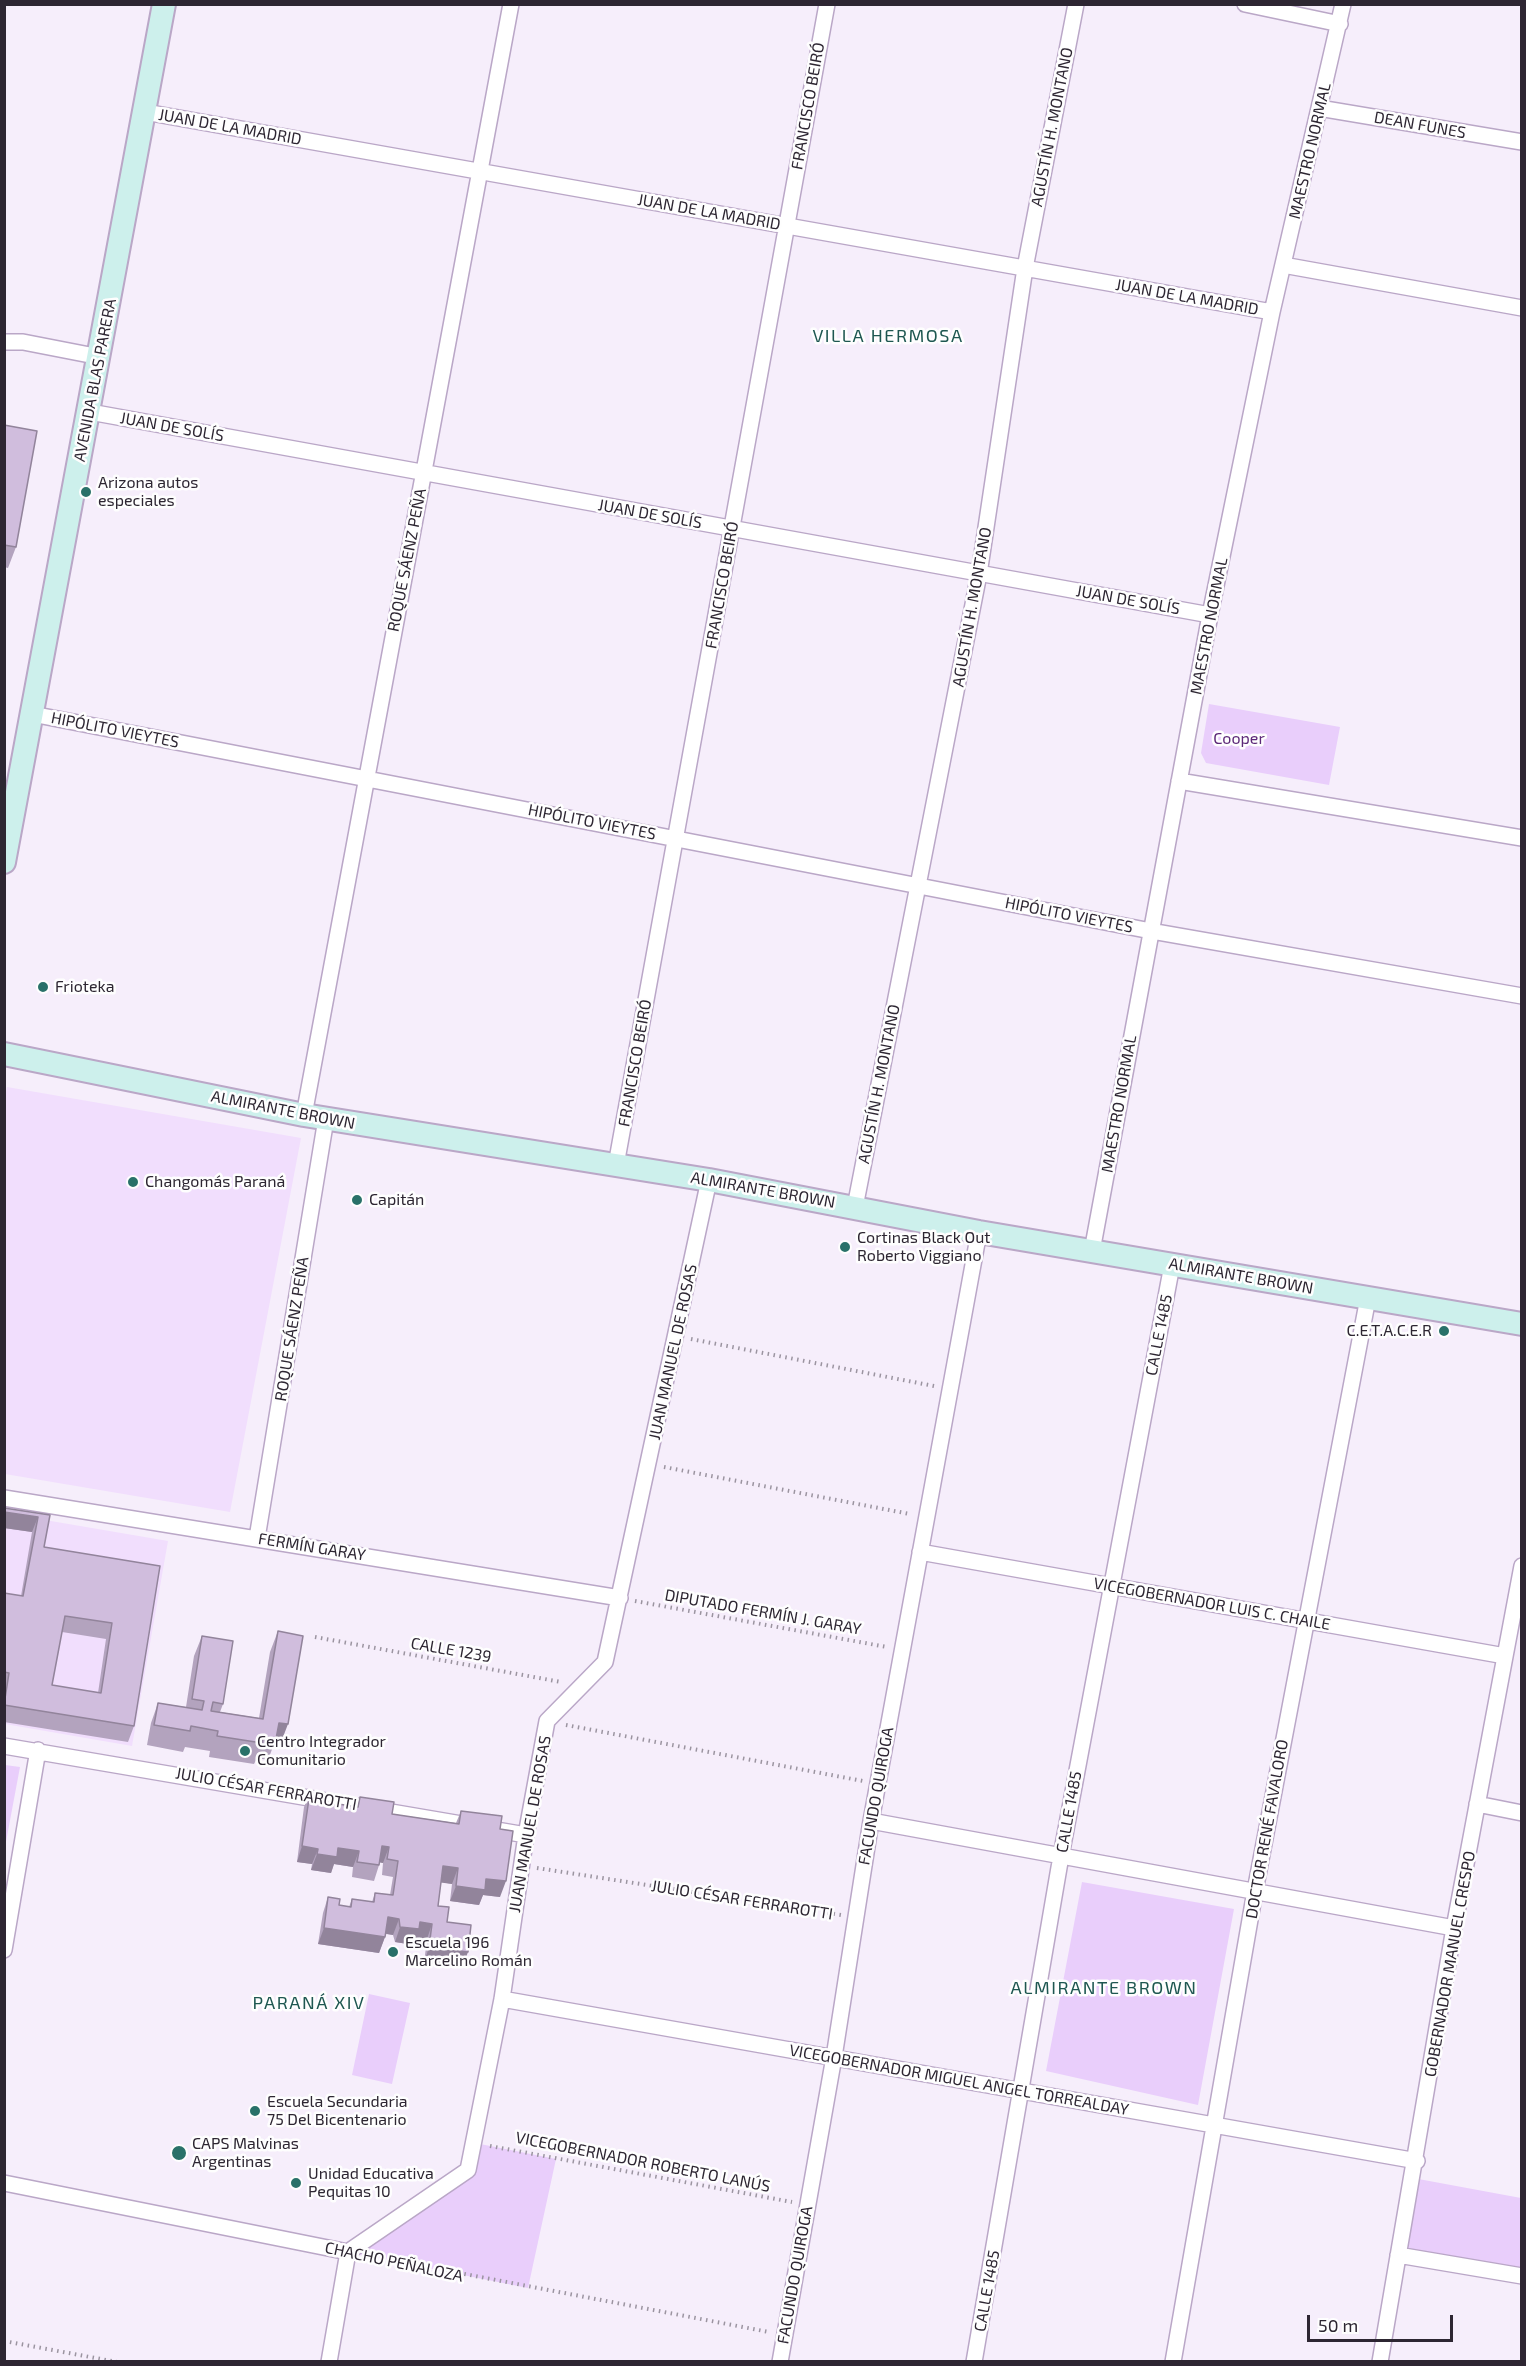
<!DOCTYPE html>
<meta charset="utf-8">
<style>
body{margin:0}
#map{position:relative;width:1526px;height:2366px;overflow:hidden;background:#f6eefb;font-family:"Exo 2",sans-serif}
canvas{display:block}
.frame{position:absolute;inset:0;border:6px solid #2d2632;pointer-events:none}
.scale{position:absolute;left:1307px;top:2315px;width:146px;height:27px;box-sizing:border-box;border:3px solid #2d2632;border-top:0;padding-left:8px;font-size:18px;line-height:21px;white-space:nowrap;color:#2d2632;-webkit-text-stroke:4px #fefefe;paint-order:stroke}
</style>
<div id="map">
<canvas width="1526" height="2366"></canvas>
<div class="frame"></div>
<div class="scale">50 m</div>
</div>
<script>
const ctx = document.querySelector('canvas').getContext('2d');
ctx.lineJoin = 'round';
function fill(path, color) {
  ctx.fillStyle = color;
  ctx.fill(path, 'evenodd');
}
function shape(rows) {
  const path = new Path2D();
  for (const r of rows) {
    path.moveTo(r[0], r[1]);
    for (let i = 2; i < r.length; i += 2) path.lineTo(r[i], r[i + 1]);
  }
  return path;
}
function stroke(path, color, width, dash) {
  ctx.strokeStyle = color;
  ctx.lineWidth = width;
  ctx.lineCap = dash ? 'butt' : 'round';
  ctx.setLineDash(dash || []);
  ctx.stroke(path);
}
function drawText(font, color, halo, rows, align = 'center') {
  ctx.font = font + ' "Exo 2",sans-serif';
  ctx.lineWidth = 5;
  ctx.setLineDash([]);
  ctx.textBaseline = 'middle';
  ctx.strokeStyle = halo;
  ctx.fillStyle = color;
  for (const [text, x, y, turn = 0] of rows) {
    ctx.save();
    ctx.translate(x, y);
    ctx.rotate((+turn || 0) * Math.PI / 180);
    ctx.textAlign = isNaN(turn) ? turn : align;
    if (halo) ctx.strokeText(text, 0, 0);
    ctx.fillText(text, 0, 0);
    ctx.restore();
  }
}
fill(shape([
 [7,1087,301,1138,230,1512,5,1474,4,1102],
 [4,1513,168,1541,132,1746,5,1724]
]), '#f1defd');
fill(shape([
 [1209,704,1340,727,1329,785,1206,763,1201,753],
 [5,1765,20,1767,5,1847,4,1765],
 [1082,1882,1234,1909,1198,2105,1046,2071],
 [369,1994,410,2003,392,2084,352,2075],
 [475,2143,556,2159,528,2288,348,2252,467,2170],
 [1413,2178,1521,2198,1521,2276,1398,2255]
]), '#e9cefb');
const minor = shape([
 [1245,4,1340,24],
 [1319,108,1522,142],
 [145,112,1272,312],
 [1283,265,1522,308],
 [4,342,23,342,100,357],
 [90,412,1210,615],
 [32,714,1151,931,1522,996],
 [1179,781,1522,838],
 [304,1115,511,4],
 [616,1165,827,4],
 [855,1207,979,574,1025,268,1076,4],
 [1092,1251,1210,615,1272,312,1343,4],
 [4,1498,620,1598],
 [257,1538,326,1119],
 [920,1552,1505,1656],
 [4,1746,526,1835],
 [1477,1804,1522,1813],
 [871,1821,1454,1928],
 [4,1950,38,1750],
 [502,1999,1417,2161],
 [4,2183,348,2252],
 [1398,2255,1522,2276],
 [329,2362,348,2252,468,2170,502,1999,526,1835,547,1721,605,1662,709,1180],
 [780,2362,834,2057,871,1821,979,1232],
 [974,2362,1061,1856,1172,1265],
 [1173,2362,1255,1891,1368,1298],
 [1380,2362,1454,1928,1522,1566]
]);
const secondary = shape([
 [4,862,164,4],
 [4,1054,304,1115,709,1180,979,1232,1522,1324]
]);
stroke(minor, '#baa7c7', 18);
stroke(secondary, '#baa7c7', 26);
stroke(shape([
 [691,1339,934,1386],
 [664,1467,910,1514],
 [635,1601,887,1647],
 [315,1637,561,1682],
 [566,1725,863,1781],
 [537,1868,841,1915],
 [490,2146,792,2202],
 [370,2256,769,2332],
 [4,2341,117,2362]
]), '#9b94a0', 4, [1.5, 4.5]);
stroke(minor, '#fff', 15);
stroke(secondary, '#cdf0ec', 22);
fill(shape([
 [4,425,16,547,8,568,4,567],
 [4,1508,50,1515,44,1547,160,1566,134,1726,128,1742,4,1722,4,1593,21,1596,32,1532,4,1528],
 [62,1632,106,1639,98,1693,52,1685],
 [278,1631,280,1745,274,1744,268,1760,257,1758,254,1764,209,1757,210,1751,185,1747,183,1752,147,1745,151,1723,158,1703,186,1707,194,1656,202,1636,223,1704,220,1712,259,1718,270,1652],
 [310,1792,325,1802,356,1807,360,1797,392,1814,456,1823,461,1811,500,1829,500,1897,483,1895,479,1905,450,1901,452,1884,441,1882,438,1906,447,1922,462,1968,424,1963,427,1939,416,1938,414,1945,395,1942,393,1935,386,1934,379,1953,318,1944,323,1913,328,1897,339,1905,349,1907,352,1899,372,1902,375,1893,390,1895,393,1877,382,1875,383,1863,380,1862,374,1881,352,1877,353,1867,334,1864,331,1873,311,1870,312,1864,297,1862,304,1807]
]), '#b3a3be');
fill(shape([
 [4,1512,38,1517,32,1532,4,1528],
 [279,1723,288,1724,280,1745,274,1744],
 [302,1846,318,1849,312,1864,297,1862],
 [382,1846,389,1847,383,1863,377,1862],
 [338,1848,359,1851,353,1867,334,1864,331,1873,311,1870,317,1854],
 [443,1866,458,1868,452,1884,437,1882],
 [486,1879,506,1881,500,1897,483,1895,479,1905,450,1901,456,1886],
 [388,1917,399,1919,393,1935,382,1933],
 [420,1922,432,1924,427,1939,416,1938,414,1945,395,1942,400,1927],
 [324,1928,385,1937,379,1953,318,1944],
 [429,1947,468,1952,462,1968,424,1963]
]), '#92849b');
const building = shape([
 [4,425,37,431,16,547,4,545,4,425],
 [4,1508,50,1515,44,1547,160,1566,134,1726,4,1705,9,1673,4,1672,4,1593,23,1596,38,1517,4,1512,4,1508],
 [65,1616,112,1623,101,1693,52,1685,65,1616],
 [278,1631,303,1636,288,1724,279,1723,276,1739,263,1737,262,1743,217,1736,218,1731,191,1726,190,1731,154,1725,158,1703,202,1710,204,1701,192,1699,202,1636,233,1641,223,1704,213,1702,211,1711,263,1719,278,1631],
 [310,1792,326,1794,325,1802,358,1807,360,1797,394,1802,392,1814,459,1824,461,1811,502,1816,500,1829,513,1831,506,1881,486,1879,485,1890,456,1886,458,1868,443,1866,438,1906,449,1907,447,1922,471,1925,468,1952,429,1947,432,1924,420,1922,419,1929,400,1927,399,1919,388,1917,385,1937,324,1928,328,1897,340,1899,339,1905,351,1907,352,1899,374,1902,375,1893,393,1895,398,1861,387,1859,389,1847,382,1846,379,1865,357,1862,359,1851,338,1848,337,1857,317,1854,318,1849,302,1846,310,1792]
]);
fill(building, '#d0bddd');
stroke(building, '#92849b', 1.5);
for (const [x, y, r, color] of [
 [86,492,6,"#297169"],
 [43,987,6,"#297169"],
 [133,1182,6,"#297169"],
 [357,1200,6,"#297169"],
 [845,1247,6,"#297169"],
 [1444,1331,6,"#297169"],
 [245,1751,6,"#297169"],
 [393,1952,6,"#297169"],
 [255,2111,6,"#297169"],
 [179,2153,8,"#297169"],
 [296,2183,6,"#297169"]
]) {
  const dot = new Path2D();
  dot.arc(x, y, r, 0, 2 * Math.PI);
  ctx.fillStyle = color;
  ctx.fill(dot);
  stroke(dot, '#fefefe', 2);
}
drawText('16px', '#2d2632', '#fefefe', [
 ["FRANCISCO BEIRÓ",808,106,-80],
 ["DEAN FUNES",1420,125,10],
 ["JUAN DE LA MADRID",230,127,10],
 ["AGUSTÍN H. MONTANO",1052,127,-79],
 ["MAESTRO NORMAL",1310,151,-77],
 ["JUAN DE LA MADRID",709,212,10],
 ["JUAN DE LA MADRID",1187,297,10],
 ["AVENIDA BLAS PARERA",95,380,-79],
 ["JUAN DE SOLÍS",172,427,10],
 ["JUAN DE SOLÍS",650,514,10],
 ["ROQUE SÁENZ PEÑA",407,560,-79],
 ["FRANCISCO BEIRÓ",722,585,-80],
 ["JUAN DE SOLÍS",1128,600,10],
 ["AGUSTÍN H. MONTANO",972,607,-80],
 ["MAESTRO NORMAL",1209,626,-79],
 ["HIPÓLITO VIEYTES",115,730,11],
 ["HIPÓLITO VIEYTES",592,822,11],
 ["HIPÓLITO VIEYTES",1069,915,11],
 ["FRANCISCO BEIRÓ",635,1063,-80],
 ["AGUSTÍN H. MONTANO",879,1084,-79],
 ["MAESTRO NORMAL",1119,1104,-80],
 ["ALMIRANTE BROWN",283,1110,11],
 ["ALMIRANTE BROWN",763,1190,10],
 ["ALMIRANTE BROWN",1241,1276,10],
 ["ROQUE SÁENZ PEÑA",292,1329,-81],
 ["CALLE 1485",1159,1335,-79],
 ["JUAN MANUEL DE ROSAS",673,1352,-78],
 ["FERMÍN GARAY",312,1547,9],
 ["VICEGOBERNADOR LUIS C. CHAILE",1212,1604,10],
 ["DIPUTADO FERMÍN J. GARAY",763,1612,10],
 ["CALLE 1239",451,1650,10],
 ["JULIO CÉSAR FERRAROTTI",266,1789,10],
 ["FACUNDO QUIROGA",876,1796,-80],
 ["CALLE 1485",1069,1812,-80],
 ["JUAN MANUEL DE ROSAS",530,1824,-80],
 ["DOCTOR RENÉ FAVALORO",1267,1829,-80],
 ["JULIO CÉSAR FERRAROTTI",742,1900,9],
 ["GOBERNADOR MANUEL CRESPO",1450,1964,-80],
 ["VICEGOBERNADOR MIGUEL ANGEL TORREALDAY",959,2080,10],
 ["VICEGOBERNADOR ROBERTO LANÚS",643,2162,11],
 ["CHACHO PEÑALOZA",394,2262,12],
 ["FACUNDO QUIROGA",795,2275,-80],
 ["CALLE 1485",987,2291,-80]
]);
drawText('16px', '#2d2632', '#fefefe', [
 ["Arizona autos",98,483],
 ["especiales",98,501],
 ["Frioteka",55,987],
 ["Changomás Paraná",145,1182],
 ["Capitán",369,1200],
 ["Cortinas Black Out",857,1238],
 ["Roberto Viggiano",857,1256],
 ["C.E.T.A.C.E.R",1432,1331,"right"],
 ["Centro Integrador",257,1742],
 ["Comunitario",257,1760],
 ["Escuela 196",405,1943],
 ["Marcelino Román",405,1961],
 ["Escuela Secundaria",267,2102],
 ["75 Del Bicentenario",267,2120],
 ["CAPS Malvinas",192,2144],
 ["Argentinas",192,2162],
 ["Unidad Educativa",308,2174],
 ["Pequitas 10",308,2192]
], 'left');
drawText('16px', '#5c2878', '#fefefe', [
 ["Cooper",1239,739]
]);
ctx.letterSpacing = '1.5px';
drawText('18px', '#1e5751', '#fefefe', [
 ["VILLA HERMOSA",888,336],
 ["ALMIRANTE BROWN",1104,1988],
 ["PARANÁ XIV",309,2003]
]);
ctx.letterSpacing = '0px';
</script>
